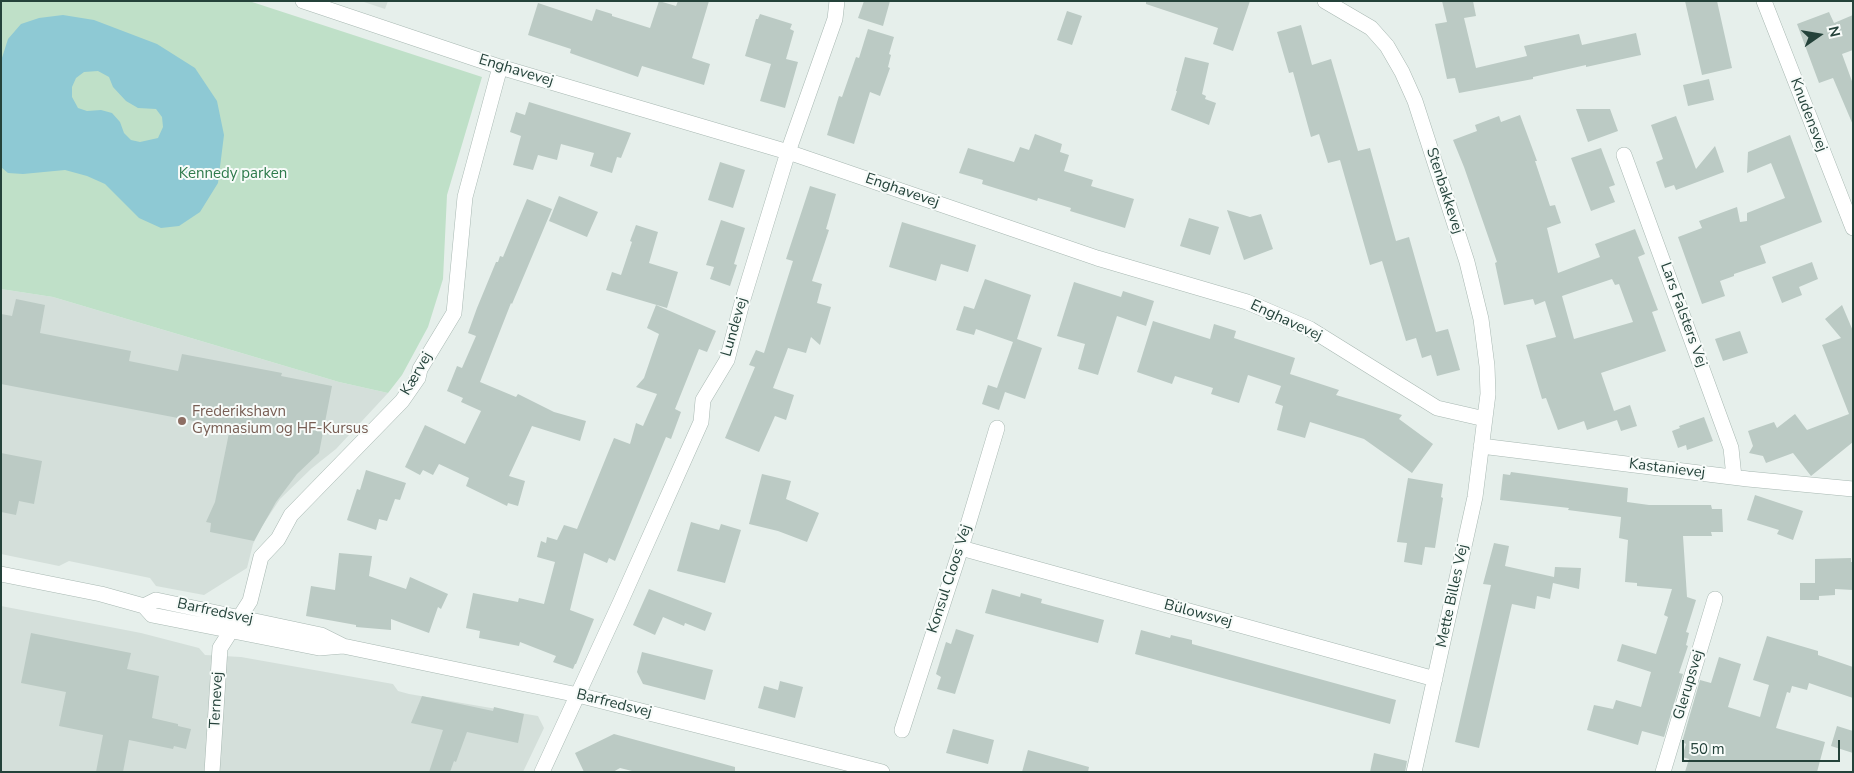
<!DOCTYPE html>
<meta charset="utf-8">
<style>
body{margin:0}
#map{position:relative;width:1854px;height:773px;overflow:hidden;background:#e6efeb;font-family:"Nunito Sans",sans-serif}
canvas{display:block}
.frame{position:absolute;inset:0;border:2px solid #24423a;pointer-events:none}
.north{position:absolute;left:1794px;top:10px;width:50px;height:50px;-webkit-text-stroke:4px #f7fbf9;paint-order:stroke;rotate:77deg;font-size:14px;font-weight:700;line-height:20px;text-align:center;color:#24423a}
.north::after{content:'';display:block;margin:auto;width:18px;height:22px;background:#24423a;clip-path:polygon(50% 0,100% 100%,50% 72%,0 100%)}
.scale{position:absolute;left:1682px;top:740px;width:158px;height:22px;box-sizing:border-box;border:2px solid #24423a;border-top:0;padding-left:6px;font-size:15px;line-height:18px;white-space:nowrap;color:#24423a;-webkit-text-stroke:4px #f7fbf9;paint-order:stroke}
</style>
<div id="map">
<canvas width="1854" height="773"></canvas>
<div class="frame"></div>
<div class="north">N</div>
<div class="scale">50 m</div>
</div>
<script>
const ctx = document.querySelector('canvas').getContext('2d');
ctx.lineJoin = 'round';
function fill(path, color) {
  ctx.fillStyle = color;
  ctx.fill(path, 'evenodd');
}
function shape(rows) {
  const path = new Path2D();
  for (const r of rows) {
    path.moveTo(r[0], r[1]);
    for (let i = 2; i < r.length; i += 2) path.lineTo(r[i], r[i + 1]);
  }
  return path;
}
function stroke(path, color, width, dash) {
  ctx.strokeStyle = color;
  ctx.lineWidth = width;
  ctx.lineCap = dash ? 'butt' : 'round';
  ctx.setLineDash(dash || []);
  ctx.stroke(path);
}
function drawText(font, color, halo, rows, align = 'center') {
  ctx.font = font + ' "Nunito Sans",sans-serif';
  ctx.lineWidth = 4;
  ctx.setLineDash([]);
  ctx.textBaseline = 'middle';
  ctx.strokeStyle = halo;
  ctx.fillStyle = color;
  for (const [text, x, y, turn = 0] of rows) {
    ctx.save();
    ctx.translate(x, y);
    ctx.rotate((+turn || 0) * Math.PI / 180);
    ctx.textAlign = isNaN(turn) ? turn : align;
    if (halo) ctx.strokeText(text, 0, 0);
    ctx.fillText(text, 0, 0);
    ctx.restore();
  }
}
fill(shape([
 [361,1,388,1,385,9],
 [1,289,53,297,339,382,388,393,336,449,312,468,280,499,262,526,253,544,247,568,204,595,156,586,150,578,69,561,59,566,1,554],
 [1,606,141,633,199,648,205,655,241,657,393,684,398,691,409,694,538,716,544,728,523,772,1,772]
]), '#d4dfda');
fill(shape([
 [1,1,249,1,482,77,447,195,443,279,428,327,402,375,388,393,339,382,53,297,1,289]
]), '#bfe0c8');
fill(shape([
 [63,15,94,20,157,44,195,68,217,101,224,135,218,183,200,212,179,226,161,228,139,218,105,184,87,176,65,170,23,174,8,173,1,167,1,61,8,39,21,24,39,18],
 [98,71,109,77,113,87,126,101,138,108,156,109,162,117,163,127,158,138,140,142,131,140,124,133,120,122,112,113,101,110,87,111,78,108,72,97,72,87,76,78,84,72]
]), '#8ec9d4');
fill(shape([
 [659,1,676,6,678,1,709,1,692,58,710,64,704,85,642,66,638,77,570,53,571,49,528,35,538,3,592,21,596,9,612,14,612,16,650,28],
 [864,1,890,1,883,26,858,18],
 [1146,1,1250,1,1233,51,1213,44,1218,28,1146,4],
 [1442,1,1473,1,1476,16,1464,18,1476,68,1527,56,1524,46,1579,34,1582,45,1636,33,1641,55,1586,67,1586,65,1533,77,1533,79,1459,93,1455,78,1447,79,1435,24,1447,22],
 [1685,1,1717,1,1732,68,1702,75],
 [1067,11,1082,16,1072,45,1057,40],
 [1829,12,1834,23,1853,15,1853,50,1842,54,1853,84,1853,125,1833,78,1819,83,1797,24],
 [760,14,792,24,790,29,794,31,786,59,798,62,785,108,760,101,771,64,745,56,756,19,758,19],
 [1301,25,1312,65,1331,59,1358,151,1370,148,1396,241,1409,237,1436,332,1448,329,1460,370,1437,376,1431,355,1422,358,1416,338,1406,341,1382,261,1370,265,1340,160,1328,163,1319,134,1311,137,1293,72,1289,73,1277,32],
 [868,29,894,37,889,54,891,55,888,67,890,68,880,96,870,92,854,144,827,135,839,96,842,97,856,57,859,58],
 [1185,57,1209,63,1202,94,1206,96,1205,99,1216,103,1209,125,1171,110,1177,91,1176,91],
 [1709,79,1714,100,1688,106,1683,85],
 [529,102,631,133,621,158,617,157,612,173,590,166,594,153,561,144,557,160,538,155,533,170,513,165,521,136,510,132,516,112,525,115],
 [1576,109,1610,109,1618,131,1588,142],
 [1520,115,1537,161,1535,161,1550,206,1555,205,1561,223,1547,228,1558,273,1600,257,1595,244,1635,229,1645,254,1638,257,1658,310,1652,312,1666,351,1601,373,1614,411,1630,405,1637,426,1621,431,1617,420,1587,430,1584,421,1558,430,1546,398,1542,399,1526,345,1556,337,1545,301,1535,305,1533,299,1504,305,1495,263,1497,262,1464,167,1453,140,1477,131,1475,125,1499,116,1501,122],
 [1612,279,1615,285,1619,284,1633,322,1574,339,1562,296],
 [1676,116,1696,169,1715,146,1724,172,1676,190,1674,185,1665,188,1656,162,1663,159,1651,125],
 [1035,134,1062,144,1060,152,1069,155,1064,171,1093,180,1091,186,1134,199,1125,228,1070,211,1071,208,1038,198,1037,201,982,184,983,180,959,173,968,148,1014,162,1020,147,1029,150],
 [1790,135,1822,222,1760,246,1766,263,1734,274,1734,276,1720,281,1725,296,1702,304,1678,237,1702,228,1699,221,1737,207,1740,222,1747,221,1747,213,1785,198,1771,163,1747,173,1748,152],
 [1601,148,1615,185,1609,187,1615,202,1591,211,1571,158],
 [720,162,745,170,733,208,708,200],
 [810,186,836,194,826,229,829,230,812,281,822,284,817,303,831,307,820,345,811,337,806,353,788,348,773,388,794,395,786,420,775,416,759,452,725,438,755,367,749,365,756,350,764,353,793,261,786,259],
 [559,196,598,212,587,237,549,221],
 [527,199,552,209,512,304,511,303,480,382,516,397,518,394,554,412,586,421,580,441,532,426,509,476,525,481,518,506,508,503,507,506,466,486,469,478,439,464,433,475,423,470,420,475,405,467,425,425,465,444,481,411,461,402,463,398,447,391,457,366,462,368,476,336,468,333,477,308,496,262,498,262,500,256,503,257],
 [1227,210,1250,217,1261,214,1273,249,1244,260],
 [1189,218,1219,227,1210,255,1180,246],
 [721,220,745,228,734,264,737,265,730,286,710,279,714,267,706,265],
 [902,222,976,245,968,272,941,264,936,281,889,267],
 [636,225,658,232,649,263,678,272,667,308,606,290,612,272,621,275,632,242,630,241],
 [1812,262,1818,279,1799,287,1802,295,1782,303,1772,277],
 [985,279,1031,295,1017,339,1042,348,1025,399,1005,392,999,410,982,404,988,385,997,388,1013,342,976,329,974,335,956,330,964,306,974,309],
 [1074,282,1121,297,1123,291,1154,301,1146,326,1117,316,1098,375,1078,369,1085,344,1057,336],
 [16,299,45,305,40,333,131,351,129,361,178,371,182,354,282,373,281,376,332,386,319,453,297,474,276,502,254,541,210,532,211,523,206,522,215,502,230,428,1,384,1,314,12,316],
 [656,305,716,331,707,352,699,349,675,409,681,412,671,439,666,437,615,561,609,558,607,563,584,553,570,610,594,619,576,664,575,664,573,669,553,662,556,656,520,642,519,646,479,638,480,631,466,628,473,593,518,602,519,598,544,604,555,562,537,557,541,541,546,543,547,537,557,540,564,525,577,529,614,438,630,444,636,423,643,426,657,394,636,387,644,378,659,334,647,328],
 [1842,305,1853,331,1853,442,1811,476,1793,453,1766,463,1763,456,1749,453,1753,446,1748,431,1774,422,1777,428,1795,414,1807,430,1849,414,1822,345,1841,338,1825,319],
 [1153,321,1210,339,1214,324,1236,331,1234,338,1295,358,1290,374,1339,390,1336,395,1402,415,1399,419,1433,444,1412,473,1364,439,1310,422,1305,438,1277,430,1283,406,1275,403,1281,386,1248,375,1239,403,1211,394,1213,388,1175,376,1172,384,1137,372],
 [1740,331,1748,353,1723,361,1715,339],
 [1704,417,1713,441,1687,450,1686,445,1678,448,1672,431,1680,428,1679,426],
 [1,453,42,461,34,504,19,501,16,515,1,512],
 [366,470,406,483,400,500,395,499,387,521,379,519,376,530,347,520,357,489,360,490],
 [1511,472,1628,488,1627,502,1649,505,1711,505,1712,509,1722,509,1723,532,1711,532,1712,536,1683,536,1687,597,1696,600,1686,632,1689,633,1686,645,1688,646,1679,673,1683,674,1664,737,1642,731,1638,745,1587,730,1594,705,1613,709,1616,700,1641,707,1651,672,1617,661,1622,644,1656,654,1668,617,1664,615,1672,589,1637,586,1637,583,1625,582,1628,540,1619,538,1621,517,1568,510,1569,508,1500,500,1503,474,1510,475],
 [762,474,791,481,786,499,819,513,807,542,778,531,749,524],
 [1408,478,1443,484,1441,497,1443,498,1435,548,1425,547,1422,565,1404,562,1407,543,1397,542],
 [1755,495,1803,511,1793,540,1777,534,1779,530,1747,520],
 [691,522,719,530,721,524,741,530,725,583,677,571],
 [1494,543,1509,546,1505,566,1554,577,1555,567,1581,568,1579,589,1553,583,1550,599,1537,596,1535,609,1512,604,1479,748,1455,742,1491,585,1483,584],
 [339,553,372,556,369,576,406,589,410,577,448,594,441,609,438,607,429,633,391,619,391,630,356,627,356,625,306,616,311,586,335,590],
 [1851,558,1851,562,1853,562,1853,590,1835,589,1835,595,1819,596,1819,600,1800,600,1800,583,1815,583,1815,559],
 [649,589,712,613,705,631,685,623,684,626,663,617,655,635,633,625],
 [992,589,1020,597,1021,593,1042,599,1041,603,1104,620,1098,643,985,613],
 [956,629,974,635,955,694,937,689,941,677,936,674,946,642,951,644],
 [1141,630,1170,638,1171,635,1192,640,1192,644,1396,700,1390,724,1135,654],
 [31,633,131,653,127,669,159,676,152,718,178,724,178,726,191,729,186,749,174,746,173,749,129,740,123,772,96,772,103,735,59,726,66,692,21,683],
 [1767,636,1818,651,1818,655,1853,667,1853,698,1809,683,1807,690,1792,686,1790,693,1787,692,1776,728,1825,742,1817,772,1685,772,1689,759,1682,757,1686,744,1682,742,1700,680,1711,683,1719,657,1741,664,1728,707,1760,717,1769,685,1753,680],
 [642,652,713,670,705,700,643,684,637,672],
 [780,681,803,687,795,718,758,708,764,686,778,690],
 [422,696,493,711,494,707,524,714,518,743,467,732,456,762,454,761,450,772,429,772,443,730,411,723],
 [1837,726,1853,731,1853,753,1831,746],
 [953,729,994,740,988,764,946,753],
 [614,734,735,767,735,772,636,772,620,768,613,772,584,772,575,753],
 [1028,750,1089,767,1088,772,1022,772],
 [1374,753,1407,761,1405,772,1370,772]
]), '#bbcac4');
const minor = shape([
 [303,1,500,67,788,152,1097,258,1247,302,1310,329,1437,408,1485,419],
 [1325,1,1371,28,1387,46,1402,72,1415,101,1467,262,1481,319,1487,366,1488,394,1475,497,1414,772],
 [1764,1,1853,228],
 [1624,155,1731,448,1734,477],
 [1481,446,1748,479,1853,489],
 [961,548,1435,679],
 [902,730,961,548,997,428],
 [212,772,220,648,250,601,261,557,278,539,291,515,402,401,418,378,420,369,454,313,465,197,500,67],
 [542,772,620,603,701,422,703,400,727,360,743,299,788,152,835,19,837,1],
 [1663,772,1715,599]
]);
const tertiary = shape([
 [1,574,101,594,144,606,152,615,319,648,343,646],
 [144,606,156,600,321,635,343,646,578,695,882,772]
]);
stroke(minor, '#a8b8b2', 16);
stroke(tertiary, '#a8b8b2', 16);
stroke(minor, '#fff', 15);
stroke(tertiary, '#fff', 15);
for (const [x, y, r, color] of [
 [182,421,5,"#8d6e63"]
]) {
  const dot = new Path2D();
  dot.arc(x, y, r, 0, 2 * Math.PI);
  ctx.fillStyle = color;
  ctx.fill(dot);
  stroke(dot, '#f7fbf9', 2);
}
drawText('15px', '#24423a', '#f7fbf9', [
 ["Enghavevej",516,71,17],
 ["Knudensvej",1808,115,69],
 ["Enghavevej",902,191,19],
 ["Stenbakkevej",1444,191,72],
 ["Lars Falsters Vej",1683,315,70],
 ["Enghavevej",1286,321,25],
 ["Lundevej",735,327,-74],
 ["Kærvej",417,374,-60],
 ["Kastanievej",1667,469,7],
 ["Konsul Cloos Vej",950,579,-72],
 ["Mette Billes Vej",1453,596,-78],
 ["Barfredsvej",215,612,12],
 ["Bülowsvej",1198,614,15],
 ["Glerupsvej",1689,685,-73],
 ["Ternevej",217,700,-87],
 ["Barfredsvej",614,704,14]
]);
drawText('15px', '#2d7a4b', '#f7fbf9', [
 ["Kennedy parken",233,174]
]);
drawText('15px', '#785e54', '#f7fbf9', [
 ["Frederikshavn",192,412],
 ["Gymnasium og HF-Kursus",192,429]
], 'left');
</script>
